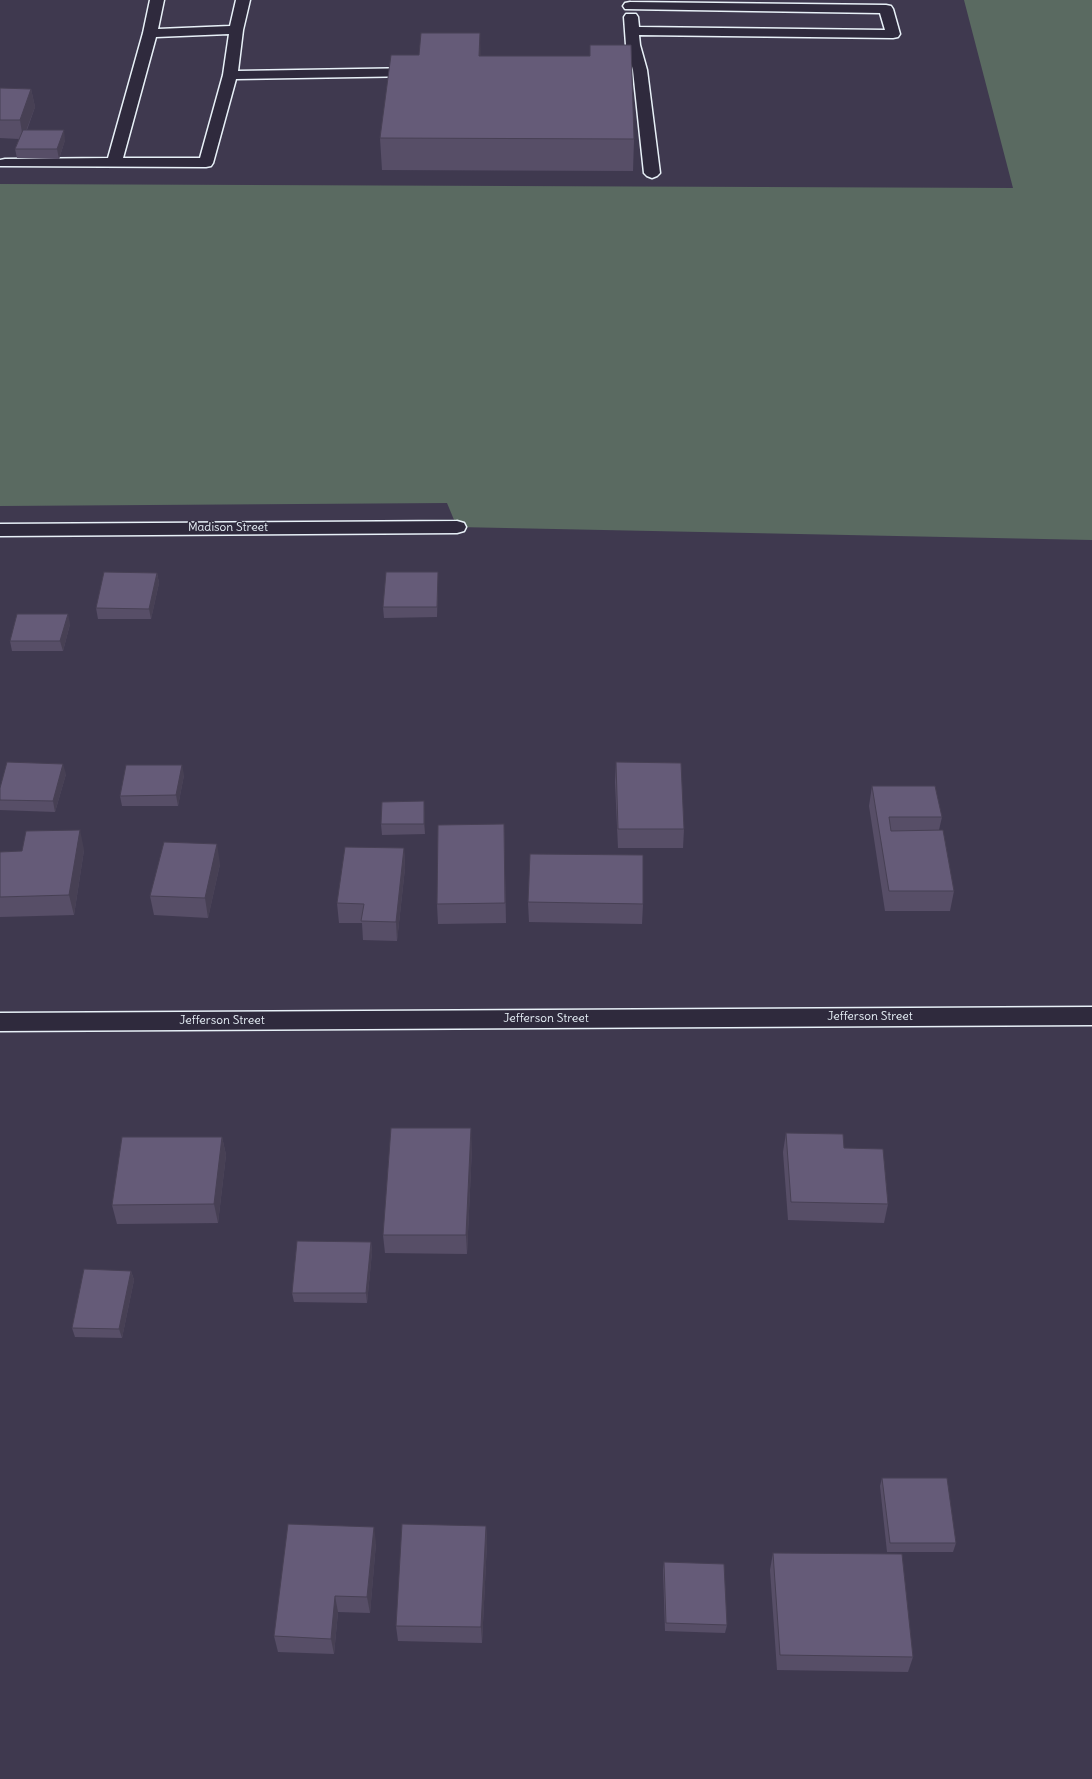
<!DOCTYPE html>
<style>
body{margin:0}
canvas{display:block;background:#3f394f}
</style>
<canvas width="1092" height="1779"></canvas>
<script>
const ctx = document.querySelector('canvas').getContext('2d');
ctx.lineJoin = 'round';
function fill(path, color) {
  ctx.fillStyle = color;
  ctx.fill(path, 'evenodd');
}
function shape(rows) {
  const path = new Path2D();
  for (const r of rows) {
    path.moveTo(r[0], r[1]);
    for (let i = 2; i < r.length; i += 2) path.lineTo(r[i], r[i + 1]);
  }
  return path;
}
function stroke(path, color, width, dash) {
  ctx.strokeStyle = color;
  ctx.lineWidth = width;
  ctx.lineCap = dash ? 'butt' : 'round';
  ctx.setLineDash(dash || []);
  ctx.stroke(path);
}
function drawText(font, color, halo, rows, align = 'center') {
  ctx.font = font + ' Delius,sans-serif';
  ctx.lineWidth = 3;
  ctx.setLineDash([]);
  ctx.textBaseline = 'middle';
  ctx.strokeStyle = halo;
  ctx.fillStyle = color;
  for (const [text, x, y, turn = 0] of rows) {
    ctx.save();
    ctx.translate(x, y);
    ctx.rotate((+turn || 0) * Math.PI / 180);
    ctx.textAlign = isNaN(turn) ? turn : align;
    if (halo) ctx.strokeText(text, 0, 0);
    ctx.fillText(text, 0, 0);
    ctx.restore();
  }
}
fill(shape([
 [964,0,1092,0,1092,540,457,527,447,503,0,506,0,184,1013,188]
]), '#5a6a61');
const lane = shape([
 [150,0,164,0,158,29,230,26,236,0,250,0,243,30,238,71,418,68,423,69,425,72,423,75,418,76,236,79,213,163,211,166,206,167,0,166,0,160,5,159,108,158,143,33,150,0],
 [229,34,223,75,200,158,123,158,156,37,229,34],
 [630,2,886,5,891,6,893,9,900,34,898,37,893,38,639,35,640,45,647,70,660,173,657,176,652,178,647,176,644,173,633,70,626,45,624,17,626,14,636,14,638,17,639,27,885,30,880,13,625,9,623,6,625,3,630,2]
]);
const street = shape([
 [457,521,464,523,466,527,464,531,457,533,0,536,0,524,457,521],
 [1092,1007,1092,1025,0,1031,0,1013,1092,1007]
]);
stroke(lane, '#e8f1f8', 3);
stroke(street, '#e8f1f8', 3);
fill(lane, '#2f2a3d');
fill(street, '#2f2a3d');
fill(shape([
 [481,56,634,139,633,171,382,170,380,138],
 [0,88,31,89,35,107,27,130,65,140,59,159,17,158,15,149,19,139,0,138],
 [438,572,438,582,437,617,384,618,383,607],
 [157,573,159,583,151,619,98,619,96,608],
 [70,624,63,651,12,651,10,641],
 [616,762,684,829,683,848,618,848,615,782],
 [66,774,55,812,0,810,0,788],
 [184,775,178,806,122,806,120,796],
 [872,786,942,817,939,830,954,891,950,911,885,911,869,806],
 [425,812,425,834,382,835,381,824],
 [504,824,506,923,438,924,437,904],
 [404,848,405,868,397,941,363,940,362,923,339,923,337,903],
 [84,850,74,915,0,917,0,852],
 [220,864,208,918,154,915,150,896],
 [528,902,643,904,642,924,529,922],
 [786,1133,844,1148,888,1204,884,1223,788,1220,783,1152],
 [222,1137,226,1155,218,1223,117,1224,112,1205],
 [472,1147,467,1254,385,1253,383,1235],
 [371,1242,372,1252,367,1303,294,1302,292,1293],
 [131,1271,134,1280,122,1338,75,1337,72,1328],
 [882,1478,956,1543,953,1552,887,1552,880,1486],
 [486,1526,487,1542,482,1643,398,1641,396,1626],
 [376,1543,370,1613,338,1612,334,1654,278,1652,274,1636],
 [773,1553,913,1657,908,1672,777,1670,770,1570],
 [664,1562,727,1625,725,1633,665,1631,663,1570]
]), '#574e67');
fill(shape([
 [480,33,481,64,479,56],
 [31,89,35,107,23,139,20,120],
 [64,130,65,140,59,159,57,149],
 [438,572,438,582,437,617,437,607],
 [157,573,159,583,151,619,149,609],
 [68,614,70,624,63,651,60,641],
 [63,764,66,774,55,812,53,801],
 [182,765,184,775,178,806,176,795],
 [424,801,425,812,425,834,424,824],
 [80,830,84,850,74,915,69,895],
 [217,844,220,864,208,918,205,898],
 [404,848,405,868,397,941,396,922],
 [471,1128,472,1147,467,1254,466,1235],
 [222,1137,226,1155,218,1223,214,1204],
 [371,1242,372,1252,367,1303,366,1293],
 [131,1271,134,1280,122,1338,119,1329],
 [486,1526,487,1542,482,1643,481,1627],
 [374,1527,376,1543,370,1613,367,1597],
 [335,1596,338,1612,334,1654,331,1639]
]), '#474054');
const building = shape([
 [421,33,480,33,479,56,590,56,590,45,631,45,634,139,380,138,391,55,419,55,421,33],
 [0,88,31,89,20,120,0,120,0,88],
 [23,130,64,130,57,149,15,149,23,130],
 [104,572,157,573,149,609,96,608,104,572],
 [386,572,438,572,437,607,383,607,386,572],
 [17,614,68,614,60,641,10,641,17,614],
 [7,762,63,764,53,801,0,800,0,788,7,762],
 [616,762,681,763,684,829,618,829,616,762],
 [126,765,182,765,176,795,120,796,126,765],
 [872,786,935,786,942,817,889,817,891,831,943,830,954,891,889,891,872,786],
 [424,801,424,824,381,824,382,802,424,801],
 [504,824,505,903,437,904,438,825,504,824],
 [80,830,69,895,0,897,0,852,22,851,26,831,80,830],
 [164,842,217,844,205,898,150,896,164,842],
 [345,847,404,848,396,922,361,921,364,904,337,903,345,847],
 [530,854,643,855,643,904,528,902,530,854],
 [391,1128,471,1128,466,1235,383,1235,391,1128],
 [786,1133,843,1134,844,1148,883,1149,888,1204,791,1202,786,1133],
 [122,1137,222,1137,214,1204,112,1205,122,1137],
 [297,1241,371,1242,366,1293,292,1293,297,1241],
 [84,1269,131,1271,119,1329,72,1328,84,1269],
 [882,1478,947,1478,956,1543,890,1543,882,1478],
 [288,1524,374,1527,367,1597,335,1596,331,1639,274,1636,288,1524],
 [402,1524,486,1526,481,1627,396,1626,402,1524],
 [773,1553,902,1554,913,1657,780,1655,773,1553],
 [664,1562,724,1564,727,1625,666,1623,664,1562]
]);
fill(building, '#655b78');
stroke(building, '#474054', 1);
drawText('12px', '#e8f1f8', '#2f2a3d', [
 ["Madison Street",228,528],
 ["Jefferson Street",870,1017],
 ["Jefferson Street",546,1019],
 ["Jefferson Street",222,1021]
]);
</script>
